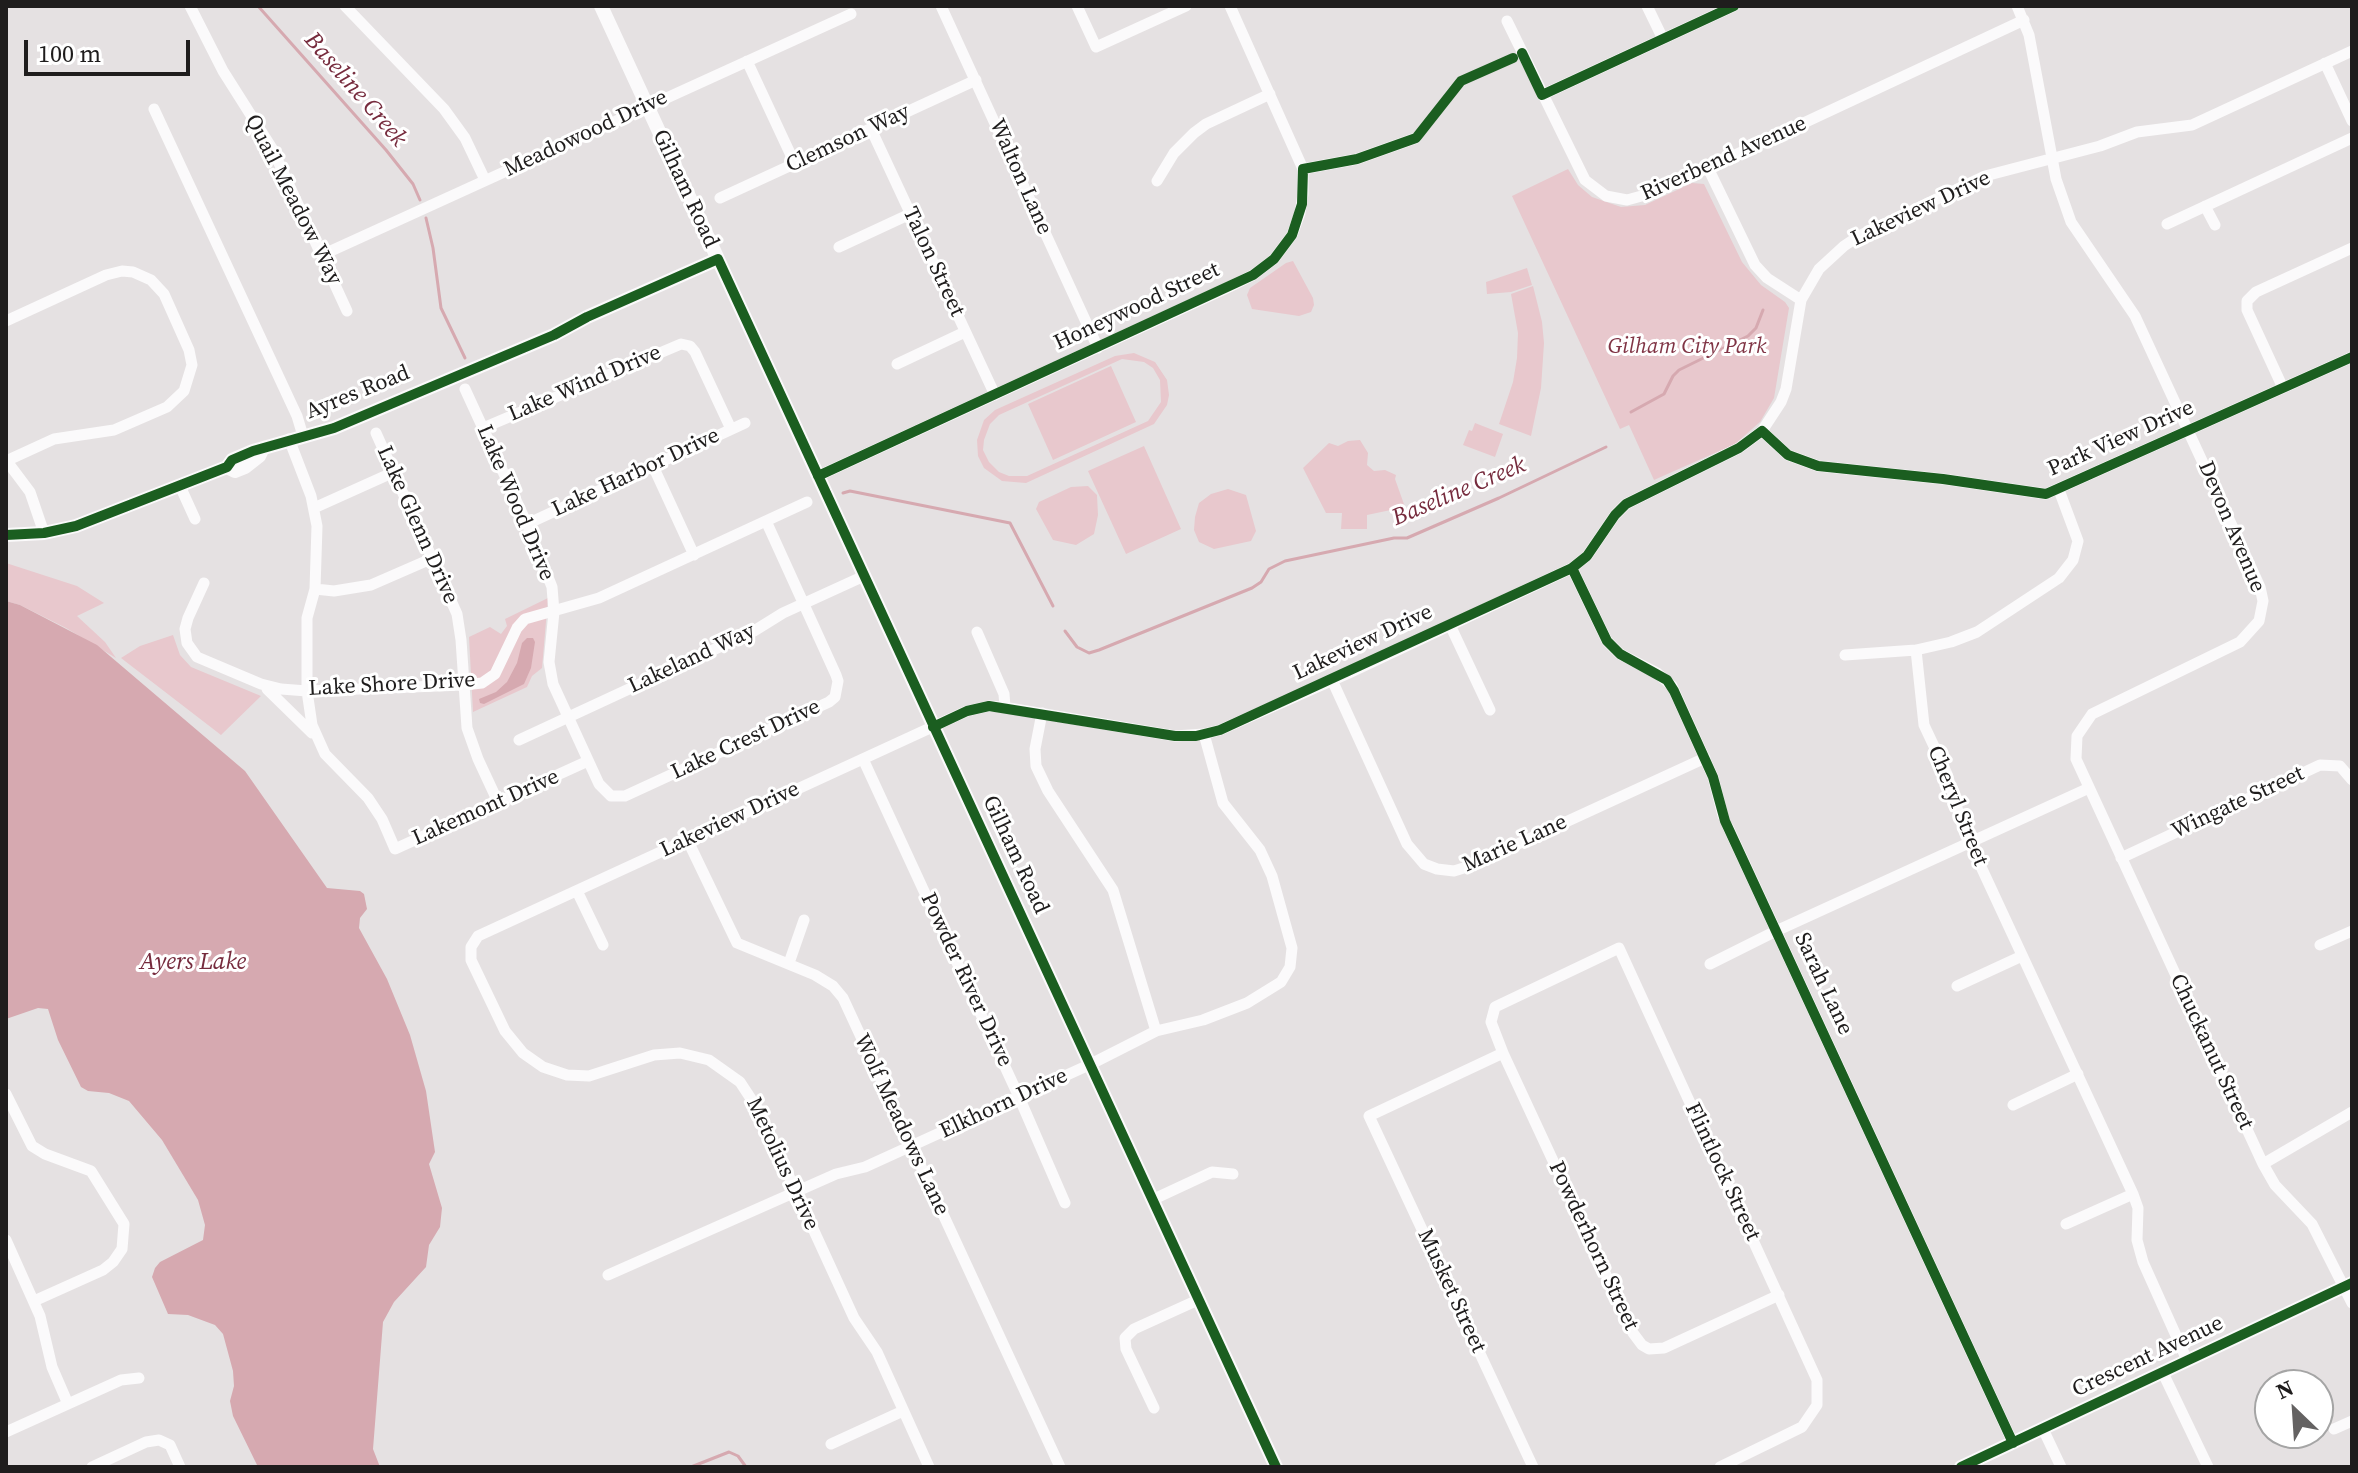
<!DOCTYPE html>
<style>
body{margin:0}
#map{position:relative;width:2358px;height:1473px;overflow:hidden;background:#e5e1e2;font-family:"Source Serif 4",serif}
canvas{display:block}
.frame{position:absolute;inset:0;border:8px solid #1f1d1d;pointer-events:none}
.north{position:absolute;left:2254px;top:1369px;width:80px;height:80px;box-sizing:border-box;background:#fff;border:2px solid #a5a5a5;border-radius:50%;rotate:335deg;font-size:22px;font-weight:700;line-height:32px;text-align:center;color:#1f1d1d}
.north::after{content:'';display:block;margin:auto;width:28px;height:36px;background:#646262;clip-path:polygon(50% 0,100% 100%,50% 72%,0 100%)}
.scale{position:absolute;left:24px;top:40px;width:166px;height:36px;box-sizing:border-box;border:4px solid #1f1d1d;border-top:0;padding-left:10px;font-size:24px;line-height:28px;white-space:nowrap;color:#1f1d1d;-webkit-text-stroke:6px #fff;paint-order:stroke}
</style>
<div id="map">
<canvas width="2358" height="1473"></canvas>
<div class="frame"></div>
<div class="north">N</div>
<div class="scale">100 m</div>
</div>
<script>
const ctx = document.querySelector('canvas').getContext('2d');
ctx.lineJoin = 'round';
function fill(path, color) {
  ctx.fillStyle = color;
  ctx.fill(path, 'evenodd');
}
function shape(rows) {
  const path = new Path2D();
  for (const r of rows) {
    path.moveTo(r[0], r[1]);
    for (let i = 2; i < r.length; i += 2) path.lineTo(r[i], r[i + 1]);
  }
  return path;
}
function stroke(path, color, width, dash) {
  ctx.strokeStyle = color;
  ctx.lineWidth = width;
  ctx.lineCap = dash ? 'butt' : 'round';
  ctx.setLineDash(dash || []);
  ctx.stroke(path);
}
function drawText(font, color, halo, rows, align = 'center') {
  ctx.font = font + ' "Source Serif 4",serif';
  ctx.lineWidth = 6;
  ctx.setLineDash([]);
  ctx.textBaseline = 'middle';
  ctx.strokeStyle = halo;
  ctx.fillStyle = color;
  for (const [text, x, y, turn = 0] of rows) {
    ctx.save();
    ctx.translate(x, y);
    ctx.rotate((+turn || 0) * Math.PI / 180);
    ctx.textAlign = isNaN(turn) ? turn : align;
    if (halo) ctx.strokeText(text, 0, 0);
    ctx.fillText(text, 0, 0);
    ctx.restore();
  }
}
fill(shape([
 [1568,169,1578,185,1592,197,1621,207,1645,205,1692,183,1704,184,1742,262,1761,285,1785,302,1789,308,1774,398,1760,422,1735,444,1654,480,1629,425,1620,429,1512,196],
 [1293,261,1313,298,1314,305,1311,312,1299,316,1252,309,1247,295,1250,288,1286,263],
 [1527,268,1532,285,1511,292,1487,294,1486,282],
 [1533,286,1542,322,1544,343,1541,388,1531,436,1499,424,1513,382,1517,358,1518,333,1511,294],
 [1134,353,1155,362,1167,380,1169,395,1167,405,1154,424,1026,483,1002,481,984,468,978,456,977,440,984,420,995,410,1115,356],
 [1122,359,1144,362,1153,368,1160,380,1161,402,1148,421,1027,476,1009,476,999,472,989,462,983,450,984,440,990,424,999,415],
 [1111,366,1136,422,1053,460,1028,404],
 [1475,423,1503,434,1495,457,1463,445,1469,430,1472,431],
 [1360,440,1368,453,1367,465,1374,471,1385,470,1396,475,1395,479,1405,507,1367,515,1367,529,1341,529,1342,513,1326,513,1303,468,1329,443,1338,446,1348,441],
 [1144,446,1181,529,1126,554,1088,471],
 [1088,486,1097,495,1098,515,1094,534,1076,545,1053,540,1036,509,1039,502,1071,487],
 [1228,489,1246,495,1256,531,1251,541,1214,549,1199,542,1194,530,1195,517,1199,503,1211,494],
 [6,563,77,586,104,603,77,616,105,642,116,658,66,628,20,605,6,601],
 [548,598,542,668,532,676,527,687,473,712,469,637,490,627,501,634,507,626,505,619],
 [173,635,180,655,191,667,261,696,221,735,121,658,140,646]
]), '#e8c8cd');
fill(shape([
 [6,601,20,605,97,645,245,771,327,888,360,891,364,894,367,909,360,918,359,928,387,979,410,1035,426,1091,435,1152,429,1164,442,1208,440,1227,429,1245,426,1267,394,1302,383,1322,373,1449,380,1467,258,1467,233,1416,230,1401,234,1386,233,1371,223,1334,215,1325,188,1315,168,1314,152,1277,155,1268,160,1262,203,1240,205,1225,198,1200,162,1140,129,1101,109,1093,88,1091,81,1087,58,1040,48,1009,38,1008,6,1019],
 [527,638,533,638,535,642,531,668,524,684,484,704,480,703,479,699,496,692,507,682,517,663,522,643]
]), '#d6a9b0');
stroke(shape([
 [258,6,386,150,413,184,420,200],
 [426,218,433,248,441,308,465,358],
 [1631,412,1664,394,1673,376,1679,370,1748,336,1756,328,1763,310],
 [843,493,850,491,1010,523,1053,606],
 [1065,631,1077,647,1089,653,1099,650,1252,588,1261,582,1269,569,1285,561,1394,538,1407,538,1499,498,1606,447],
 [691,1467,729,1452,738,1456,746,1467]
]), '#d6a9b0', 3);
stroke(shape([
 [190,6,223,71,273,150,347,311],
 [345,6,444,109,465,138,485,180],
 [941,6,1098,348],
 [1077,6,1096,47,1186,6],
 [1647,6,1663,39],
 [2017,6,2029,35,2056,179,2071,222,2135,316,2234,530,2260,587,2263,601,2259,621,2240,642,2092,714,2077,736,2076,759,2263,1164,2275,1185,2312,1224,2352,1303],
 [1507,21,1585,180,1606,196,1627,200,1656,192,2024,20],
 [747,61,795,164],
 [2325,63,2352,121],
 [1542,95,1734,6],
 [154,109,297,416,303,436],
 [871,129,995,395],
 [1708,168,1755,265,1767,278,1801,300],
 [1303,169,1357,159,1416,138],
 [1157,181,1174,153,1194,133,1206,124,1270,94],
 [720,198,976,80],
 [2205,206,2215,225],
 [2167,224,2352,138],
 [839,247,910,214],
 [322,255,851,14],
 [6,321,106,275,122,271,133,272,151,280,164,294,189,350,192,365,184,391,167,407,114,430,54,439,6,461],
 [897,364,965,332],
 [2283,388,2247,310,2247,301,2256,292,2352,248],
 [465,389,527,524,552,587,554,612,549,662,553,684,599,784,611,796,625,796,829,702,835,697,838,681,836,675,766,521],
 [483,428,681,344,690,346,695,352,731,429],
 [1762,431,1788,455,1818,466,1943,479,2046,494,2352,357],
 [376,433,457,614,461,640,467,728,478,759,498,802],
 [289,439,311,496,317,526,315,589,307,618,307,691,312,725,325,754,368,798,382,819,395,849,588,761],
 [6,460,30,492,44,533],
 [653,466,694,555],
 [818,476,1229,287,1253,275,1274,259,1292,235,1300,213,1303,194,1303,169,1230,6],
 [180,486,195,519],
 [314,508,394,472],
 [527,524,745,423],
 [1572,568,1607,641,1620,654,1657,673,1672,686,1713,777,1723,816],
 [204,583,188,618,185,629,187,643,197,657,261,684,281,689,307,691,464,685,482,683,495,674,517,628,525,619,599,598,807,502],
 [315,589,334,591,371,585,433,558],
 [1450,625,1490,710],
 [977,632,1004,694,1005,707],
 [1916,650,1924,725,1947,774,1963,828,2133,1194,2138,1208,2137,1240,2143,1262,2187,1360],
 [1845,655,1916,650,1951,642,1977,632,2059,578,2073,560,2078,541,2059,490],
 [1332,680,1407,844,1424,864,1437,869,1454,871,1470,866,1705,758],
 [267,689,312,733],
 [1042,713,1035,749,1036,766,1048,791,1113,890,1156,1031],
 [519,740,754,631,783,613,864,576],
 [863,759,1019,1097,1065,1203],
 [1728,827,2013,1443],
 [687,839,737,943,815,975,833,986,843,998,1060,1467],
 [2121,858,2320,765,2340,766,2352,780],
 [577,891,603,945],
 [2320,945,2352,931],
 [789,963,804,920],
 [1710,964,1776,931,2089,788],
 [1957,986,2022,956],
 [1503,1053,1633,1333,1642,1345,1649,1349,1664,1348,1779,1295],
 [6,1094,32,1146,45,1154,91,1171,124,1224,122,1249,113,1262,103,1270,34,1301],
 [2013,1105,2078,1074],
 [2263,1164,2352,1112],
 [1154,1199,1212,1172,1233,1174],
 [2066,1224,2133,1194],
 [6,1240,40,1316,52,1367,68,1404],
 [608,1275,836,1174,865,1167,1091,1064,1156,1031,1203,1020,1247,1003,1281,982,1290,967,1292,948,1272,876,1260,850,1223,803,1204,734],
 [2162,1371,2208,1467],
 [1154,1408,1126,1349,1125,1338,1134,1329,1200,1299],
 [2043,1429,2061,1467],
 [2334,1429,2352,1421],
 [6,1432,121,1380,139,1378],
 [831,1444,903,1411],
 [92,1467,146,1442,159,1440,170,1445,180,1467],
 [929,1467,877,1352,854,1318,759,1111,740,1082,709,1060,680,1053,654,1055,589,1076,567,1075,543,1067,523,1053,505,1031,471,960,471,947,478,936,967,711,989,706,1003,707,1175,736,1204,734,1220,730,1349,673,1572,568,1587,556,1615,515,1626,504,1739,448,1762,431,1781,402,1786,389,1801,300,1819,269,1844,246,1859,236,1985,176,2100,146,2137,132,2192,125,2352,51],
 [1533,1467,1369,1116,1503,1053,1491,1022,1495,1007,1619,948,1817,1380,1817,1405,1802,1427,1720,1467]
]), '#fbfafb', 11);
stroke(shape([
 [601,6,1276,1467],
 [227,467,235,471,245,467,259,456,262,450],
 [6,535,44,533,76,526,227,467,232,460,253,451,334,428,554,335,587,317,718,259],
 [1961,1467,2352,1283]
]), '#fbfafb', 14);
stroke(shape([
 [1522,53,1542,95,1734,6],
 [818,476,1253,275,1274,259,1292,235,1302,204,1303,169,1357,159,1416,138,1461,81,1513,58],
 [6,535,44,533,76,526,227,467,232,460,253,451,334,428,554,335,587,317,718,259,1276,1467],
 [1572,568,1607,641,1620,654,1667,680,1674,691,1713,777,1725,821,2013,1443],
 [933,727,967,711,989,706,1175,736,1196,736,1220,730,1572,568,1587,556,1615,515,1626,504,1739,448,1762,431,1788,455,1818,466,1943,479,2046,494,2352,357],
 [1961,1467,2352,1283]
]), '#1b5e20', 10);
drawText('22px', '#1f1d1d', '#fff', [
 ["Meadowood Drive",586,134,-25],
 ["Clemson Way",848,139,-25],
 ["Riverbend Avenue",1724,159,-24],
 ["Walton Lane",1020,177,66],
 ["Gilham Road",685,189,65],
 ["Quail Meadow Way",293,200,63],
 ["Lakeview Drive",1921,209,-25],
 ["Talon Street",933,262,65],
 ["Honeywood Street",1137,307,-25],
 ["Lake Wind Drive",585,384,-23],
 ["Ayres Road",358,393,-22],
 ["Park View Drive",2121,439,-24],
 ["Lake Harbor Drive",636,473,-25],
 ["Lake Wood Drive",515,503,67],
 ["Lake Glenn Drive",417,525,66],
 ["Devon Avenue",2231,527,67],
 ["Lakeview Drive",1363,643,-25],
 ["Lakeland Way",692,659,-25],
 ["Lake Shore Drive",392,685,-3],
 ["Lake Crest Drive",746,740,-25],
 ["Wingate Street",2238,803,-25],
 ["Cheryl Street",1957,806,68],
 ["Lakemont Drive",486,808,-24],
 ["Lakeview Drive",730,820,-25],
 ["Marie Lane",1515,844,-24],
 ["Gilham Road",1015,855,65],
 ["Powder River Drive",966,980,65],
 ["Sarah Lane",1823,984,65],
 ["Chuckanut Street",2211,1052,65],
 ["Elkhorn Drive",1004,1104,-25],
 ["Wolf Meadows Lane",901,1125,65],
 ["Metolius Drive",782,1164,65],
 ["Flintlock Street",1722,1172,65],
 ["Powderhorn Street",1593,1246,65],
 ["Musket Street",1451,1291,65],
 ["Crescent Avenue",2148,1357,-25]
]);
drawText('italic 22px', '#803445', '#fff', [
 ["Gilham City Park",1687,347]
]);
drawText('italic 24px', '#762b3d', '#fff', [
 ["Baseline Creek",355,90,49],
 ["Baseline Creek",1459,492,-23],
 ["Ayers Lake",193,963]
]);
</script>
